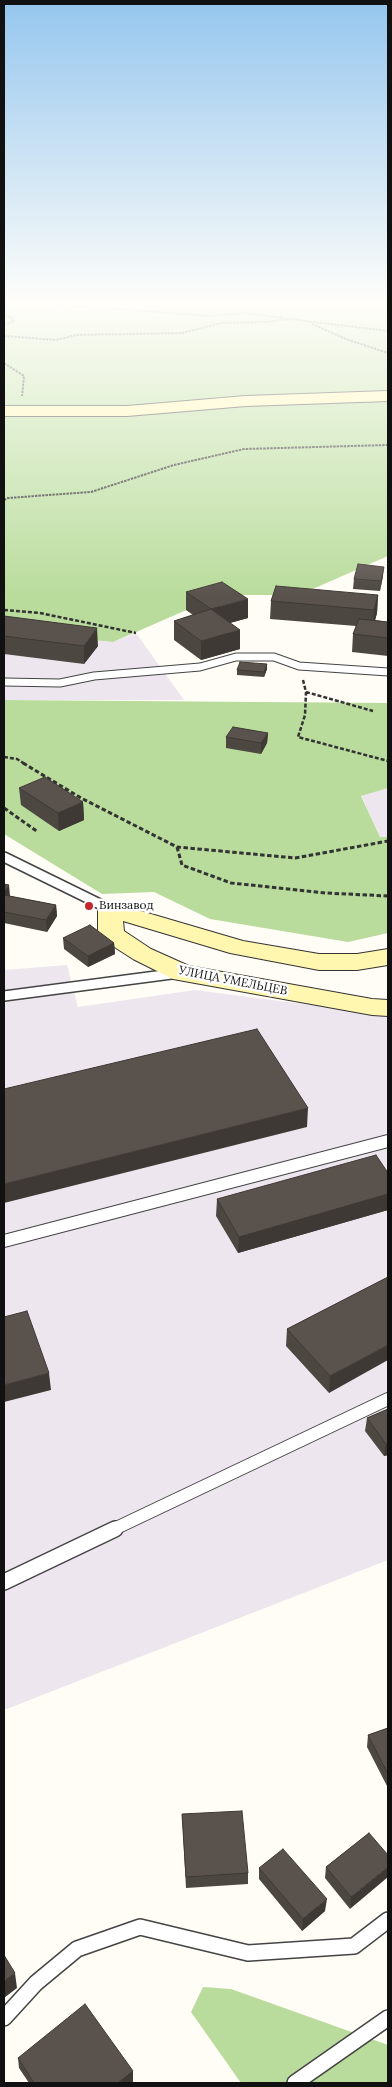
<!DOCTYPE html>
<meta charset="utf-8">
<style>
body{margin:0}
#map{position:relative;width:392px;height:2087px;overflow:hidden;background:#fffdf5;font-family:Lora,serif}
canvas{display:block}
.frame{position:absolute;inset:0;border:5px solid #111;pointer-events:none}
</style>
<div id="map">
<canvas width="392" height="2087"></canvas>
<div class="frame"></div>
</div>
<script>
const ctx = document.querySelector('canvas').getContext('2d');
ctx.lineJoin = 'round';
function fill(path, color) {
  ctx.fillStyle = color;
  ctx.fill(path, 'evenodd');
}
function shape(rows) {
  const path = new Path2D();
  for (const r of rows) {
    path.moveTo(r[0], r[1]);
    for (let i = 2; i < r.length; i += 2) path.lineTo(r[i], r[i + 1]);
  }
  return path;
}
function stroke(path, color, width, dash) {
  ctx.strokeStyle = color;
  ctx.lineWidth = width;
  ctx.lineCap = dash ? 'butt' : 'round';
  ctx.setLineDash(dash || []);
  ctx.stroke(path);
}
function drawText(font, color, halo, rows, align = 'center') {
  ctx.font = font + ' Lora,serif';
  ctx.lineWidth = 5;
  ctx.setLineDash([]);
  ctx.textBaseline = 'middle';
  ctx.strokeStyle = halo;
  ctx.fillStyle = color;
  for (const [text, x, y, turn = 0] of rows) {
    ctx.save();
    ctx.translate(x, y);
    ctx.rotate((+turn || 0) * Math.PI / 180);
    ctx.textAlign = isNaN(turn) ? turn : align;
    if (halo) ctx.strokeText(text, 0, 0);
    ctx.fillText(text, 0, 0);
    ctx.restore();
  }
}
fill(shape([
 [4,631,113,642,136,633,184,700,4,700],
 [388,788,388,837,380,837,361,795],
 [67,965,78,1007,195,990,388,1015,388,1560,4,1710,4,970]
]), '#eee6ef');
fill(shape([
 [4,303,388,303,388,556,299,595,221,595,113,642,4,631],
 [4,700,388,703,388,788,361,796,380,837,388,837,388,933,348,942,210,919,154,892,102,894,4,834],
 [203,1987,231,1989,388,2045,388,2083,241,2083,191,2012]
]), '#b9dc9c');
const laneFar3 = shape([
 [4,682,60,683,94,676,200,667,236,657,274,657,299,666,388,672]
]);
const laneFar2 = shape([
 [4,857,110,909],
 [4,996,179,973]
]);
const laneFar1 = shape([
 [4,1241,388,1141],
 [112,1530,388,1399]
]);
const lane = shape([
 [4,1582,115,1529],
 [4,2018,36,1983,77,1949,140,1927,248,1953,354,1946,388,1920],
 [295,2083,388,2018]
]);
const secondary = shape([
 [388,391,388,401,246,406,127,416,4,416,4,406,127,406,246,396,388,391],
 [110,902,243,941,319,954,357,954,388,949,388,965,357,970,319,970,230,953,123,921,124,931,151,949,189,966,372,999,388,1000,388,1016,372,1015,173,979,133,959,102,939,98,934,98,909,101,904,110,902]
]);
stroke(laneFar3, '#444', 9);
stroke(laneFar2, '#444', 12);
stroke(laneFar1, '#444', 14);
stroke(lane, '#444', 18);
stroke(secondary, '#333', 2);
stroke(shape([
 [4,305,75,306,211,316,244,313,284,318],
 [4,315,11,317,14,321,4,325],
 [312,324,346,339,388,353],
 [4,336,56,340,76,335,182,333,221,323,267,322,289,319,388,331],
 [4,363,24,376,22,396],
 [4,500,8,498,91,492,174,465,244,449,388,445]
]), '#333', 2, [2.5, 1]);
stroke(shape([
 [4,610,40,613,136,633],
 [303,680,306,692,305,715,298,737,388,761],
 [306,692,373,711],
 [4,757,17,759,25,764]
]), '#333', 2.5, [4, 2]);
stroke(shape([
 [23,763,81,798,177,847,295,858,388,841],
 [4,808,38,832],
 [177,847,182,865,231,883,326,893,388,896]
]), '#333', 3, [4.5, 2.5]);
stroke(laneFar3, '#fff', 7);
stroke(laneFar2, '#fff', 9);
stroke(laneFar1, '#fff', 12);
stroke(lane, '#fff', 15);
fill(secondary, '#fff6b0');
fill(shape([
 [383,576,380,591,353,589,354,579],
 [186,592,248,618,230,623,240,649,201,660,174,640,174,621,193,615,186,610],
 [378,595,377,613,375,620,388,622,388,656,352,652,353,634,356,626,270,619,271,601],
 [4,616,98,646,84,664,4,654],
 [267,664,267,669,264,677,237,675,237,670],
 [268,733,267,743,261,754,226,748,226,737],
 [19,788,83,802,84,820,59,831,21,805],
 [4,884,10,896,56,905,57,916,47,932,4,923],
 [63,938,114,943,115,954,88,967,64,949],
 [388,1173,388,1210,238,1253,216,1216,217,1199],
 [388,1277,329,1393,286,1346,287,1329],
 [388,1409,388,1455,384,1456,365,1431,367,1418],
 [388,1728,388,1786,387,1786,367,1747,368,1735],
 [182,1814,248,1873,248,1884,186,1888],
 [369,1833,350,1909,325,1878,326,1867],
 [259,1868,325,1911,302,1931,259,1879],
 [18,2058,133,2071,133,2082,132,2083,29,2083,19,2068]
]), '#4d4742');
fill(shape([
 [384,567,383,576,380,591,381,581],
 [378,595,377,613,373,628,374,610],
 [248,599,248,618,211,628,211,609],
 [97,628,98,646,84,664,84,646],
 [240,630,240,649,201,660,201,641],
 [267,664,267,669,264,677,264,672],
 [268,733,267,743,261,754,261,743],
 [83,802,84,820,59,831,58,813],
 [9,885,10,896,4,905,4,892],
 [56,905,57,916,47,932,46,920],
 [114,943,115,954,88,967,88,956],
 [308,1108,307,1127,4,1203,4,1184],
 [388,1194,388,1210,238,1253,239,1237],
 [388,1345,388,1360,329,1393,330,1376],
 [49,1373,51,1390,4,1402,4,1385],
 [388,1443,388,1455,384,1456,386,1444],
 [388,1774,388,1786,387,1786],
 [388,1867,388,1877,350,1909,351,1897],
 [327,1899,325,1911,302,1931,303,1919],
 [15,1973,17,1988,4,1998,4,1981],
 [133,2071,133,2082,132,2083,118,2083]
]), '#3f3936');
const building = shape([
 [358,564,384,567,381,581,354,579,358,564],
 [222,582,248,599,211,609,186,592,222,582],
 [276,586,378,595,374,610,271,601,276,586],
 [211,609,240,630,201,641,174,621,211,609],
 [4,616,97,628,84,646,4,636,4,616],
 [359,619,388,622,388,638,353,634,359,619],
 [240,662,267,664,264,672,237,670,240,662],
 [233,727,268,733,261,743,226,737,233,727],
 [45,777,83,802,58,813,19,788,45,777],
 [4,884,9,885,4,892,4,884],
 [4,895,56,905,46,920,4,912,4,895],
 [90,925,114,943,88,956,63,938,90,925],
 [257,1029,308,1108,4,1184,4,1089,257,1029],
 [376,1155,388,1173,388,1194,239,1237,217,1199,376,1155],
 [388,1277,388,1345,330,1376,287,1329,388,1277],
 [27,1311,49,1373,4,1385,4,1317,27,1311],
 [388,1409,388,1443,386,1444,367,1418,388,1409],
 [388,1728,388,1774,368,1735,388,1728],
 [242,1811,248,1873,186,1877,182,1814,242,1811],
 [369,1833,388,1855,388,1867,351,1897,326,1867,369,1833],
 [283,1849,327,1899,303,1919,259,1868,283,1849],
 [4,1955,15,1973,4,1981,4,1955],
 [85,2004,133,2071,118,2083,34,2083,18,2058,85,2004]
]);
fill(building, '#5a524d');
stroke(building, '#3f3936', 1);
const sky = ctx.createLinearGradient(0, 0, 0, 595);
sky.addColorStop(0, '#95c6ee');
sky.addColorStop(0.51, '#fffefa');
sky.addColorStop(1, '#fffefa00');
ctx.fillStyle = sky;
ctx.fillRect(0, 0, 392, 595);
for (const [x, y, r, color] of [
 [89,906,5,"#c4262e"]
]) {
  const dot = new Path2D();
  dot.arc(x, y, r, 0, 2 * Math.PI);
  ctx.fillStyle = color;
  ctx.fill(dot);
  stroke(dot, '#fff', 2);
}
drawText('12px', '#111', '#fff', [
 ["Винзавод",99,906]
], 'left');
drawText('12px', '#111', '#fff', [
 ["УЛИЦА УМЕЛЬЦЕВ",233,981,11]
]);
</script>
